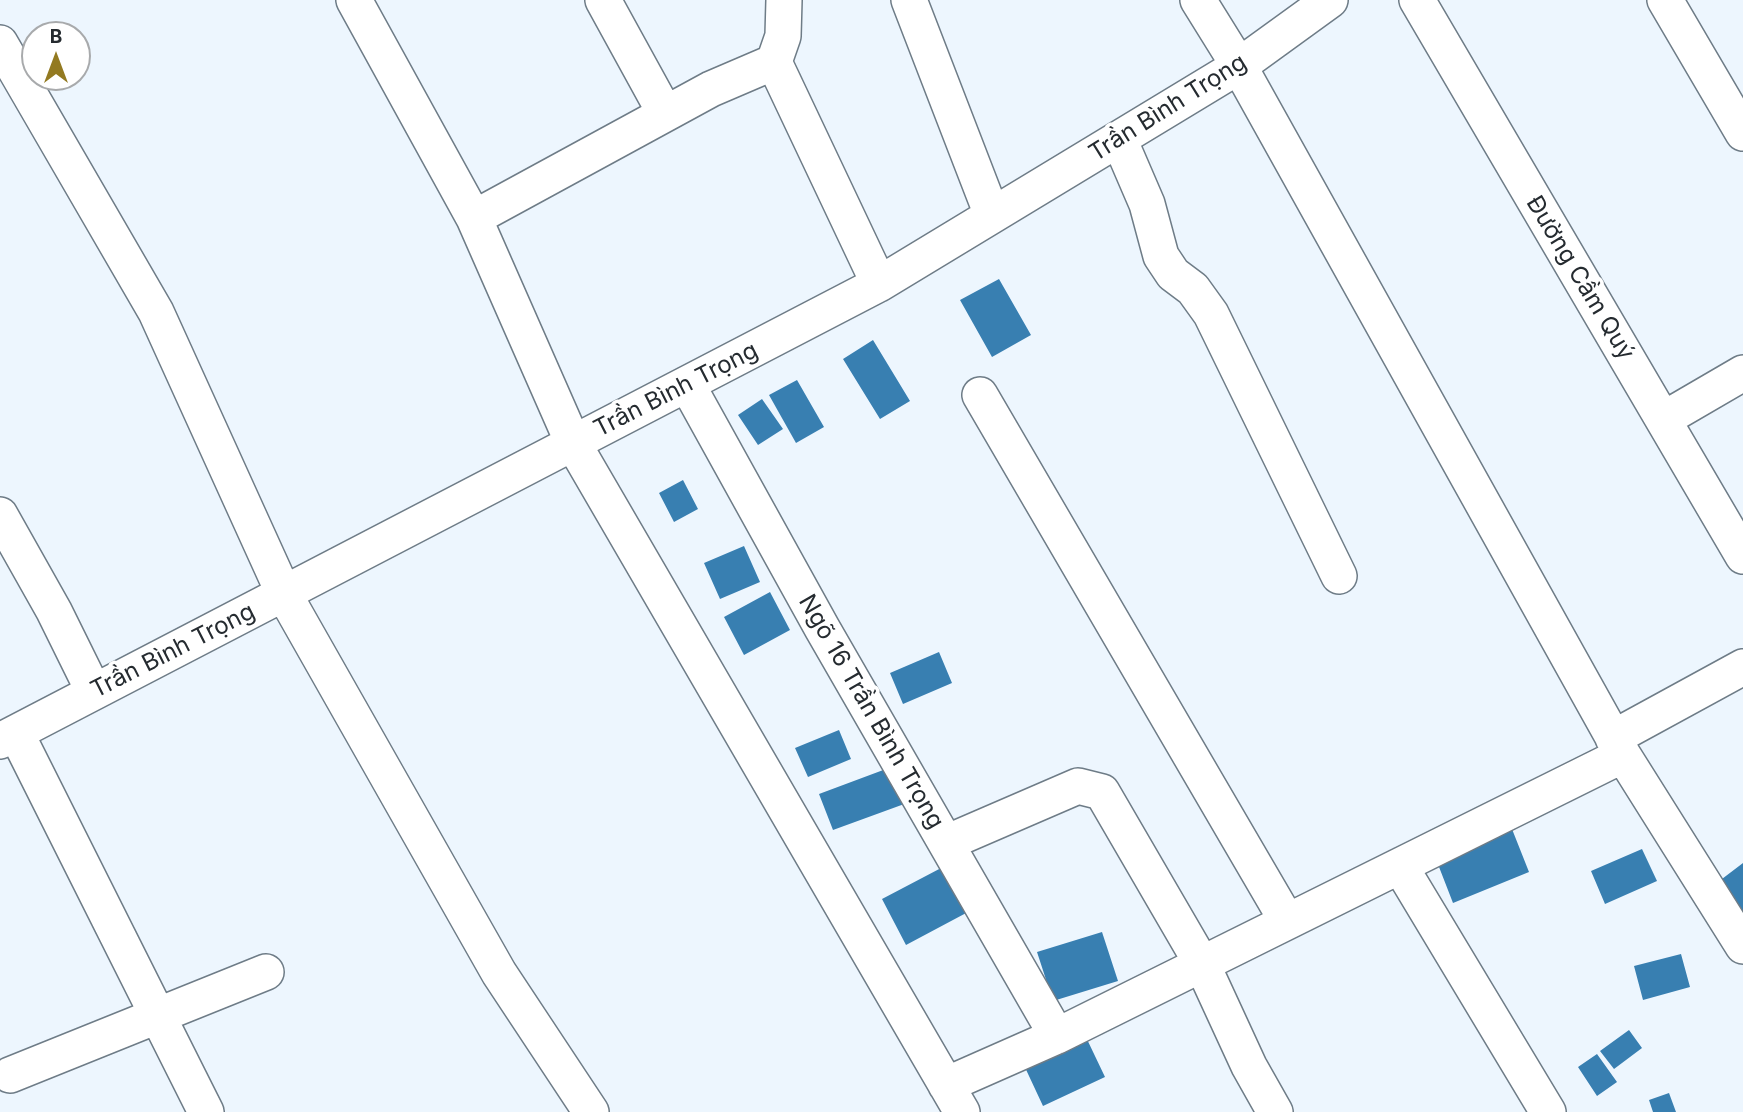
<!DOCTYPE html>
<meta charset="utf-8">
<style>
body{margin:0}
#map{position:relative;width:1743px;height:1112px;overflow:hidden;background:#edf6fe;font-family:Inter,sans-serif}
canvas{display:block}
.north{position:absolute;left:21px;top:21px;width:70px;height:70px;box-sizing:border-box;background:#fff;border:2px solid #a8aaac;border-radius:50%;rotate:0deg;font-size:19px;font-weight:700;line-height:28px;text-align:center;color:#252b30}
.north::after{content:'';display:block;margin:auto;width:24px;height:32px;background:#937a21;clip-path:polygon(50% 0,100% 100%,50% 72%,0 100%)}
</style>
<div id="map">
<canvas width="1743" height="1112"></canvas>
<div class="north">B</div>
</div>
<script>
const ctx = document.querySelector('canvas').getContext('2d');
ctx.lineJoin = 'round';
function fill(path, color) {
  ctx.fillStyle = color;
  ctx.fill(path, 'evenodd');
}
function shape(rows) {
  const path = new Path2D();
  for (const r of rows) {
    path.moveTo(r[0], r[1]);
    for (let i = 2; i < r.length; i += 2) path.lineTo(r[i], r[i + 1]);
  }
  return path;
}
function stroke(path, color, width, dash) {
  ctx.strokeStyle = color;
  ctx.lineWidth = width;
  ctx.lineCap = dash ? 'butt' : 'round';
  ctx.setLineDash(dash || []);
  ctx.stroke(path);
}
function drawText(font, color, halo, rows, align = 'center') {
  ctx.font = font + ' Inter,sans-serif';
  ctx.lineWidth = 7;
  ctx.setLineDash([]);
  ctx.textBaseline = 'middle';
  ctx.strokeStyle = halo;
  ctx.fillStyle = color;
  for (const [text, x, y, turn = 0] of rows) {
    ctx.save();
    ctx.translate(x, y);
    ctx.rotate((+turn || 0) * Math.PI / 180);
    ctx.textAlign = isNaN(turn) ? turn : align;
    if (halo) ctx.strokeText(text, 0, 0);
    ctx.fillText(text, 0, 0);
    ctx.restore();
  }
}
fill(shape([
 [999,279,1031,335,992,357,960,300],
 [873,340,910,401,880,419,843,359],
 [797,380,824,427,796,443,769,395],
 [762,399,783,429,758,445,738,415],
 [683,480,698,509,674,522,659,493],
 [744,546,760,582,720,599,704,563],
 [770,592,790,630,744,655,724,617],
 [939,652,952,683,903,704,890,673],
 [839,730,851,759,808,777,795,748],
 [894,766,907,803,833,830,819,794],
 [1510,824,1529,872,1453,903,1434,854],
 [1642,849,1657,881,1605,904,1591,871],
 [1743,863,1743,914,1718,882],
 [943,867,968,912,906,945,882,899],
 [1102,932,1118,981,1053,1001,1037,952],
 [1681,954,1690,987,1643,1000,1634,966],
 [1629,1030,1642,1048,1614,1069,1600,1051],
 [1084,1033,1105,1077,1043,1106,1022,1061],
 [1597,1054,1617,1082,1597,1096,1578,1067],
 [1669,1093,1676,1112,1653,1112,1649,1100]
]), '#387fb1');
const minor = shape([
 [354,0,474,218,573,443,962,1112],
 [603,0,665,113],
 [784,0,783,36,774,62,879,284],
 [909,0,992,215],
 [1198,0,1239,66,1623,755,1743,946],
 [1417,0,1743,556],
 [1665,0,1743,133],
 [0,43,156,312,284,594,499,973,591,1112],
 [1119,139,1147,204,1161,256,1173,274,1193,289,1211,314,1339,576],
 [474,218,711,89,774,62],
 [688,386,822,628,1057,1036],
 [980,395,1287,921],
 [1664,419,1743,373],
 [0,515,54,611,93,690],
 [16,733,206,1112],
 [1613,738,1743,667],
 [0,741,879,284,1239,66,1330,0],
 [946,843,1078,786,1102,792,1202,964,1249,1066,1275,1112],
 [1400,866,1548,1112],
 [10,1075,266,972],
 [946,1085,1057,1036,1623,755]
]);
stroke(minor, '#6e7c87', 38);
stroke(minor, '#fff', 35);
drawText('24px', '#252b30', '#fff', [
 ["Trần Bình Trọng",1168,108,-32],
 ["Đường Cầm Quý",1580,278,59],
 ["Trần Bình Trọng",676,390,-27],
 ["Trần Bình Trọng",173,651,-27],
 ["Ngõ 16 Trần Bình Trọng",871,712,60]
]);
</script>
